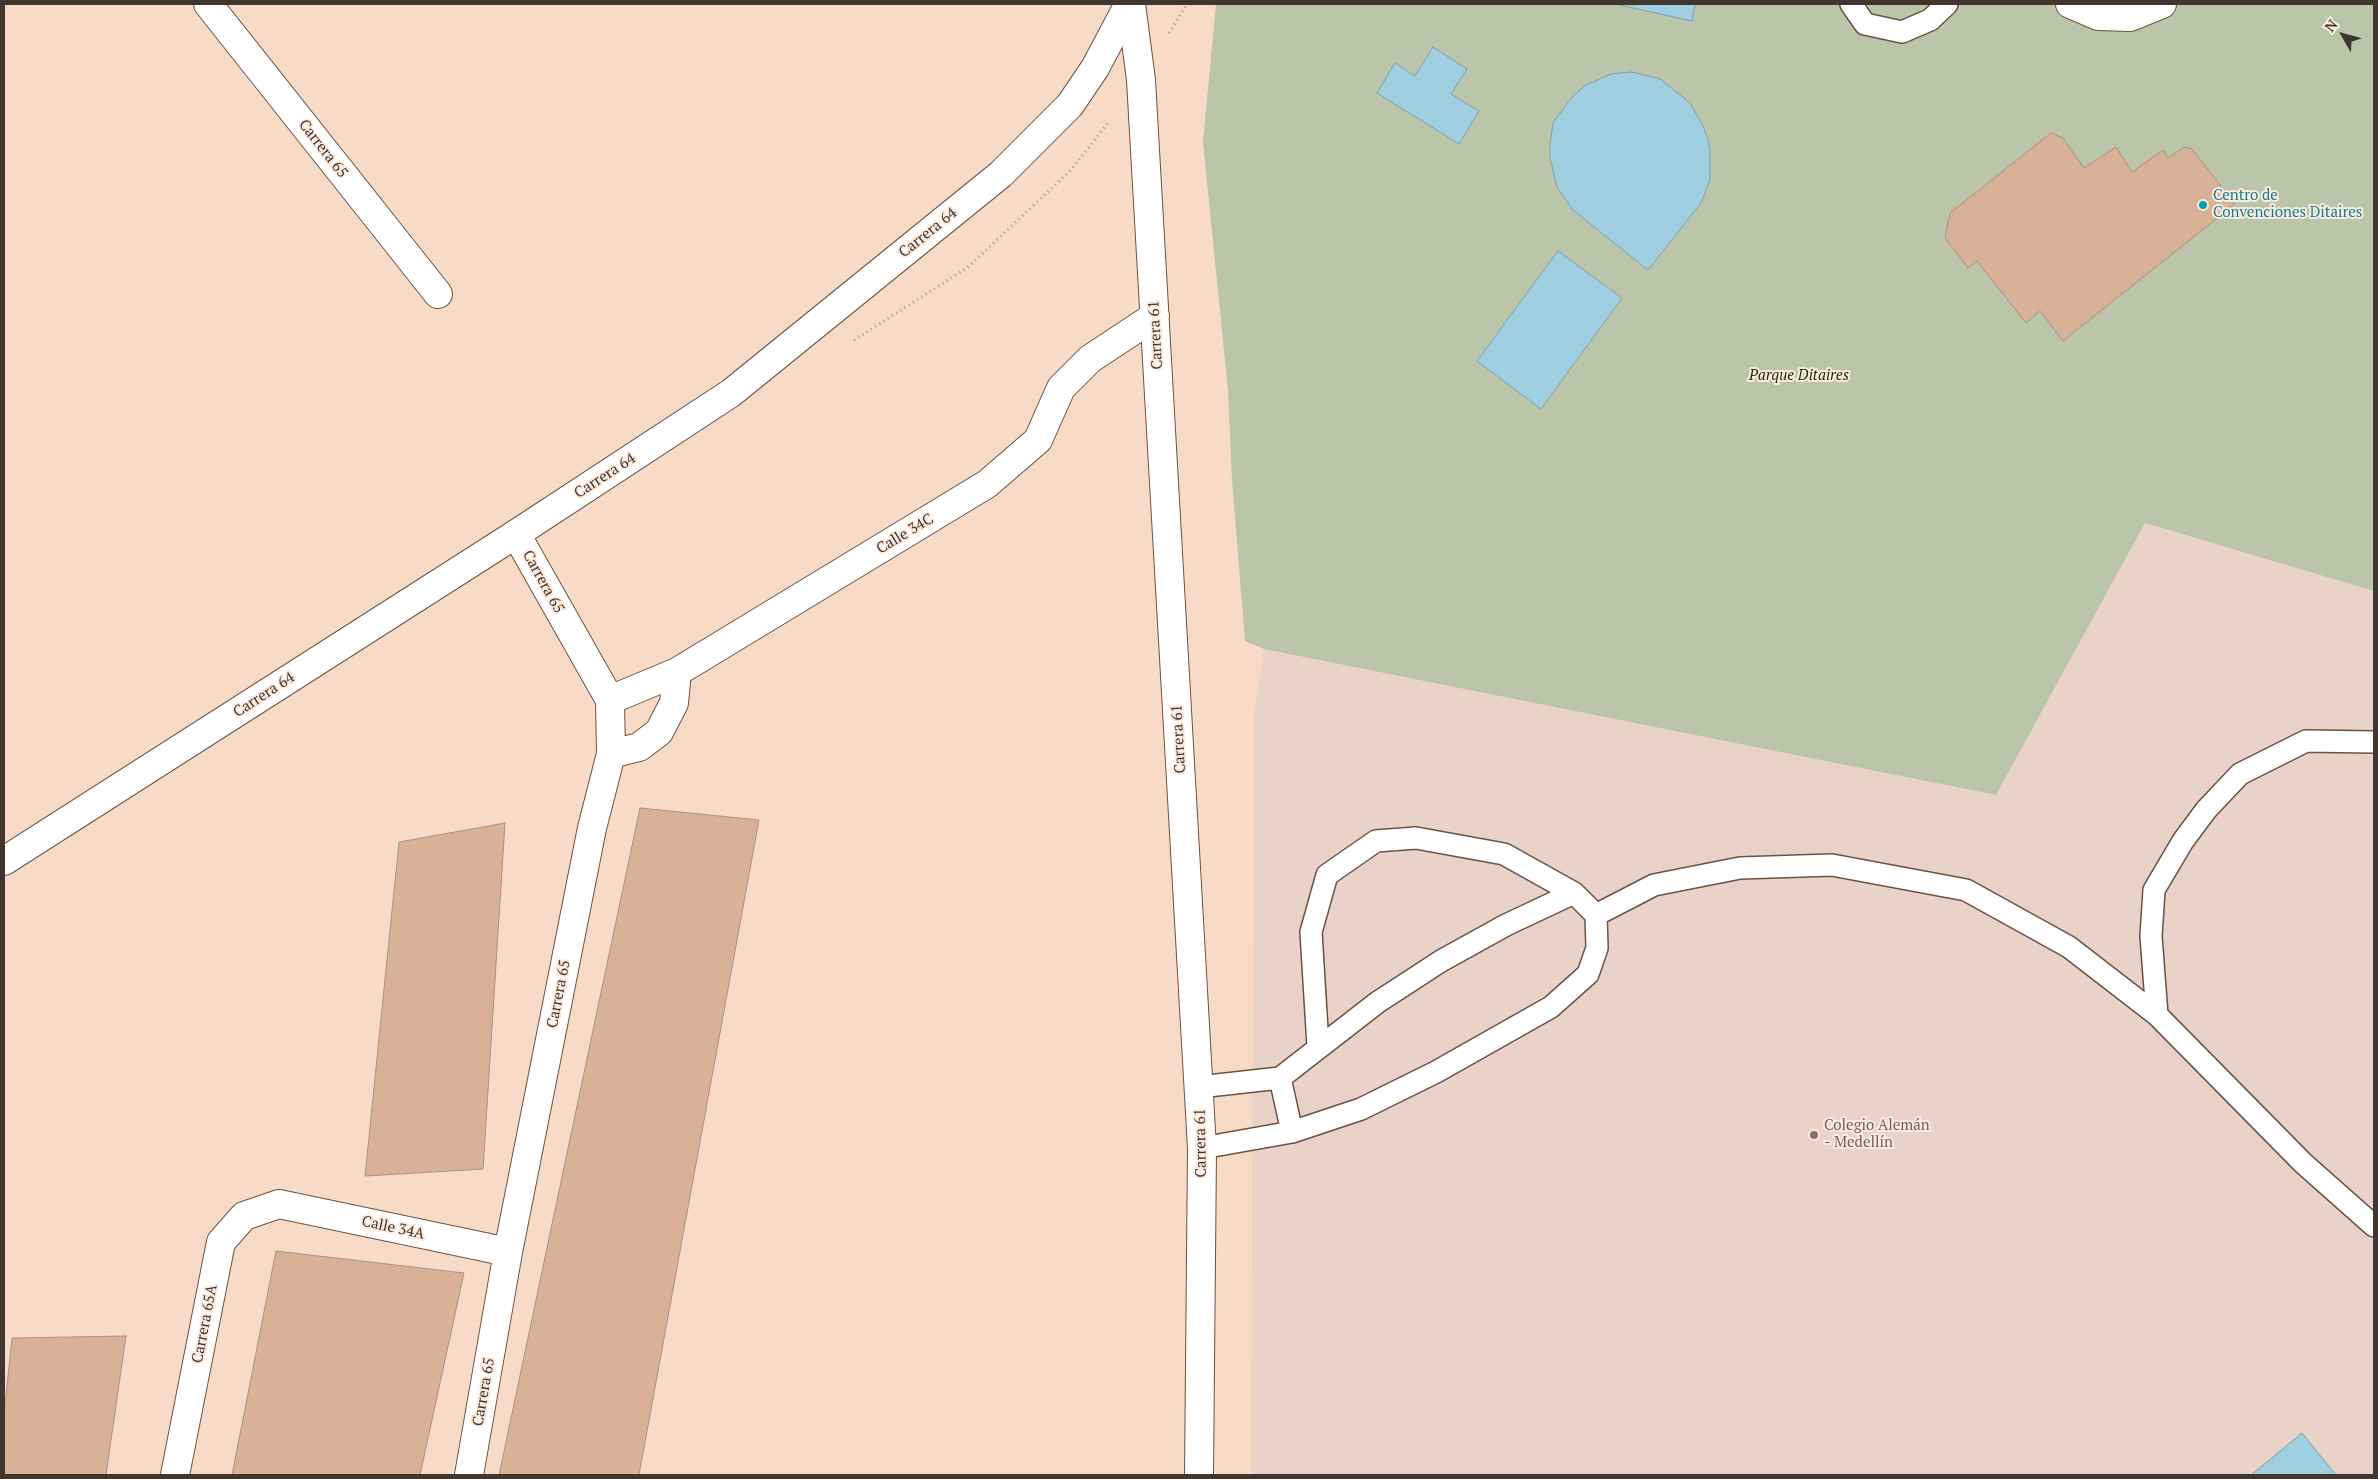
<!DOCTYPE html>
<meta charset="utf-8">
<style>
body{margin:0}
#map{position:relative;width:2378px;height:1479px;overflow:hidden;background:#f8dbc7;font-family:"PT Serif",serif}
canvas{display:block}
.frame{position:absolute;inset:0;border:5px solid #41362e;pointer-events:none}
.north{position:absolute;left:2318px;top:10px;width:50px;height:50px;-webkit-text-stroke:4px #fdebdf;paint-order:stroke;rotate:308deg;font-size:14px;font-weight:700;line-height:20px;text-align:center;color:#41362e}
.north::after{content:'';display:block;margin:auto;width:18px;height:22px;background:#41362e;clip-path:polygon(50% 0,100% 100%,50% 72%,0 100%)}
</style>
<div id="map">
<canvas width="2378" height="1479"></canvas>
<div class="frame"></div>
<div class="north">N</div>
</div>
<script>
const ctx = document.querySelector('canvas').getContext('2d');
ctx.lineJoin = 'round';
function fill(path, color) {
  ctx.fillStyle = color;
  ctx.fill(path, 'evenodd');
}
function shape(rows) {
  const path = new Path2D();
  for (const r of rows) {
    path.moveTo(r[0], r[1]);
    for (let i = 2; i < r.length; i += 2) path.lineTo(r[i], r[i + 1]);
  }
  return path;
}
function stroke(path, color, width, dash) {
  ctx.strokeStyle = color;
  ctx.lineWidth = width;
  ctx.lineCap = dash ? 'butt' : 'round';
  ctx.setLineDash(dash || []);
  ctx.stroke(path);
}
function drawText(font, color, halo, rows, align = 'center') {
  ctx.font = font + ' "PT Serif",serif';
  ctx.lineWidth = 4;
  ctx.setLineDash([]);
  ctx.textBaseline = 'middle';
  ctx.strokeStyle = halo;
  ctx.fillStyle = color;
  for (const [text, x, y, turn = 0] of rows) {
    ctx.save();
    ctx.translate(x, y);
    ctx.rotate((+turn || 0) * Math.PI / 180);
    ctx.textAlign = isNaN(turn) ? turn : align;
    if (halo) ctx.strokeText(text, 0, 0);
    ctx.fillText(text, 0, 0);
    ctx.restore();
  }
}
fill(shape([
 [2145,523,2374,591,2374,1475,1251,1475,1254,711,1264,649,1996,795]
]), '#e9d2c7');
fill(shape([
 [1216,4,2374,4,2374,591,2145,523,1996,795,1264,649,1245,641,1232,480,1228,390,1203,142]
]), '#bbc5aa');
const water = shape([
 [1615,4,1695,4,1692,21,1615,4],
 [1433,47,1467,69,1451,94,1479,111,1459,144,1377,93,1395,63,1415,76,1433,47],
 [1632,72,1660,79,1690,103,1703,126,1708,139,1710,151,1710,180,1701,203,1648,270,1573,210,1557,187,1550,158,1550,144,1553,123,1573,96,1586,85,1611,74,1632,72],
 [1558,251,1622,298,1541,409,1477,361,1558,251],
 [2302,1433,2336,1475,2251,1475,2302,1433]
]);
fill(water, '#9fcfe0');
stroke(water, '#83a1ab', 1);
const building = shape([
 [2051,133,2063,138,2084,168,2116,147,2132,172,2163,150,2168,158,2184,147,2192,149,2235,204,2063,341,2040,311,2026,323,1977,261,1968,268,1945,238,1950,213,2051,133],
 [640,808,759,820,639,1475,499,1475,640,808],
 [505,823,483,1169,365,1176,399,842,505,823],
 [276,1251,464,1273,420,1475,232,1475,276,1251],
 [126,1336,106,1475,4,1475,4,1415,12,1338,126,1336]
]);
fill(building, '#d7b198');
stroke(building, '#ad927f', 1);
const lane = shape([
 [1851,4,1865,24,1902,32,1930,20,1947,4],
 [1596,915,1654,885,1740,868,1832,865,1966,890,2069,947,2157,1015,2303,1163,2374,1226],
 [2157,1015,2151,936,2154,890,2183,841,2206,810,2240,774,2306,741,2374,742],
 [1280,1078,1292,1132],
 [1199,1087,1280,1078,1378,1002,1441,961,1506,925,1574,893],
 [1202,1148,1292,1132,1361,1109,1436,1072,1551,1007,1588,974,1597,948,1596,915,1574,893,1504,854,1416,838,1376,841,1327,875,1311,932,1318,1046]
]);
const street = shape([
 [208,4,438,294],
 [1131,4,1141,80,1202,1148,1199,1475],
 [2070,4,2098,16,2130,17,2162,4],
 [610,700,677,672,987,484,1038,440,1061,388,1090,359,1155,316],
 [611,754,639,747,659,732,674,703,677,672],
 [175,1475,221,1242,244,1216,279,1204,508,1252],
 [469,1475,508,1252,592,828,611,754,610,700,516,534]
]);
const secondary = shape([
 [4,861,516,534,731,393,1001,174,1070,105,1095,68,1129,4]
]);
stroke(lane, '#6b5341', 24);
stroke(street, '#6b5341', 30);
stroke(secondary, '#6b5341', 30);
stroke(shape([
 [1169,33,1187,4],
 [854,340,967,268,1071,170,1108,123]
]), '#ae9889', 3, [1, 4]);
stroke(lane, '#fff', 21);
stroke(street, '#fff', 28);
stroke(secondary, '#fff', 28);
for (const [x, y, r, color] of [
 [2203,205,5,"#0f9aa8"],
 [1814,1135,5,"#8d6e63"]
]) {
  const dot = new Path2D();
  dot.arc(x, y, r, 0, 2 * Math.PI);
  ctx.fillStyle = color;
  ctx.fill(dot);
  stroke(dot, '#fdebdf', 2);
}
drawText('15px', '#41362e', '#fdebdf', [
 ["Carrera 65",323,149,52],
 ["Carrera 64",928,233,-39],
 ["Carrera 61",1156,335,-93],
 ["Carrera 64",605,476,-33],
 ["Calle 34C",905,534,-31],
 ["Carrera 65",543,582,61],
 ["Carrera 64",264,695,-33],
 ["Carrera 61",1179,739,-93],
 ["Carrera 65",559,994,-79],
 ["Carrera 61",1201,1143,-91],
 ["Calle 34A",393,1228,12],
 ["Carrera 65A",205,1324,-79],
 ["Carrera 65",484,1392,-80]
]);
drawText('15px', '#0d838f', '#fdebdf', [
 ["Centro de",2213,196],
 ["Convenciones Ditaires",2213,213]
], 'left');
drawText('italic 15px', '#222f01', '#fdebdf', [
 ["Parque Ditaires",1799,376]
]);
drawText('15px', '#785e54', '#fdebdf', [
 ["Colegio Alemán",1824,1126],
 ["- Medellín",1824,1143]
], 'left');
</script>
